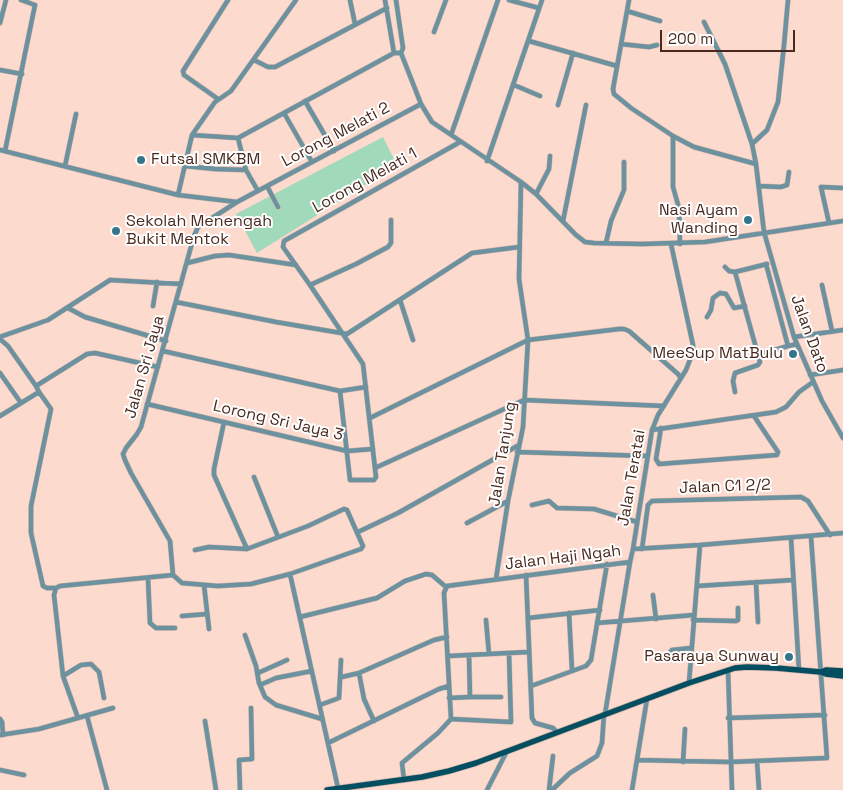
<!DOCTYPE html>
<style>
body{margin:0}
#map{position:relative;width:843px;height:790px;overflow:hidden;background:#fcdace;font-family:"Space Grotesk",sans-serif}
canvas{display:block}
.scale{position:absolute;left:660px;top:30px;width:135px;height:22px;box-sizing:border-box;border:2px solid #4a2a1e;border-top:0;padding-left:6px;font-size:15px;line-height:18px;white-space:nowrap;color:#4a2a1e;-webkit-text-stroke:4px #fff;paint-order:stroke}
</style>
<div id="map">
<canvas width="843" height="790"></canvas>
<div class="scale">200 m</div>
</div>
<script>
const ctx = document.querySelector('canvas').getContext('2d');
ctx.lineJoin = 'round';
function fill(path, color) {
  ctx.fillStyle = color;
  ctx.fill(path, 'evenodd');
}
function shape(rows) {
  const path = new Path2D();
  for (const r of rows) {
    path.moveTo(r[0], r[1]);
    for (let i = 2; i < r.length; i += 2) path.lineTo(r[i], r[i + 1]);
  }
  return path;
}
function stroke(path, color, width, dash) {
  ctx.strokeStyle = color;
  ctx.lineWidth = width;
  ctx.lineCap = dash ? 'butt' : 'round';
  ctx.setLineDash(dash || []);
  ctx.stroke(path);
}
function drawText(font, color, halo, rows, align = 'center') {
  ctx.font = font + ' "Space Grotesk",sans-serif';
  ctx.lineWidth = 4;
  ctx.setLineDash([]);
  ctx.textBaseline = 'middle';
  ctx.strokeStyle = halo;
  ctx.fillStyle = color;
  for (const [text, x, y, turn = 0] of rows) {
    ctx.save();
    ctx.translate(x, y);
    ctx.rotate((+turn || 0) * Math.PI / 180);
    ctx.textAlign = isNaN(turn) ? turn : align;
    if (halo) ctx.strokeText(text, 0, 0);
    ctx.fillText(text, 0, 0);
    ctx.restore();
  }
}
fill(shape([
 [383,137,397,165,257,253,236,214]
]), '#a1d9bb');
const minor = shape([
 [21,0,35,5],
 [350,0,355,24],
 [385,0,394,53],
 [396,0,403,48,401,53],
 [509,0,539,8],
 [629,0,613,89,614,94,631,108,673,136,694,147,756,164],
 [788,0,784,45,778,102,767,130,752,144,756,164,764,232,794,337,822,401,843,438],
 [627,11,660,21],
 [704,22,725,64,752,144],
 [0,23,6,0],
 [434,32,446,0],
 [529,41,617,66],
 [621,44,649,47,657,45],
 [401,53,421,104,432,122,521,182,536,194,576,235,585,242,594,243,642,244,705,242,843,221],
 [254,60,268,67,275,67,387,8],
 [0,70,22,74],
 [514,85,540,96],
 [218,99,184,75,183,71,228,0],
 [305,101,334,151],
 [558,105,573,53],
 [284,113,312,162],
 [192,135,215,102,231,91,296,0],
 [451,135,498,0],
 [673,136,673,187,679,208,680,244],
 [238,138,394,53,401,53],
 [238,138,246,170,258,191],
 [0,150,178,195,237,202],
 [5,151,35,5],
 [487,161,542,0],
 [65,166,76,114],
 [185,166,215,169,246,170],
 [267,186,278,207],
 [759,186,781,187,787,185,789,172],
 [536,194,549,169,550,156],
 [178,195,192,135,238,138],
 [391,220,391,243,388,247,356,264,310,285,283,247,284,241,460,142],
 [563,221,586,105],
 [829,223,821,187,843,188],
 [606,243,611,221,624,190,624,162],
 [187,263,215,256,229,255,296,265],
 [766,264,788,346,797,344],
 [725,267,729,271,735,272,767,264],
 [735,272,758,355,788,346],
 [310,285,363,364,376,477,374,480,350,480,340,391],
 [822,285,832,331],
 [400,300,413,340],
 [176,302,276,322,347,334,472,253,519,247],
 [153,306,157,282],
 [68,308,85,317,166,341],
 [707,317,711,310,713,298,720,293,726,294,734,308,745,306],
 [0,337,48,320,110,280,181,284],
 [794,337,843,330],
 [0,339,8,346,36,386],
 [163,351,340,391,366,387],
 [0,373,21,403],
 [810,375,843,370],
 [39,392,51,409,31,506,31,533,43,586,47,588,56,588],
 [735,392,733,381,735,373,758,365,760,362,758,355],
 [147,404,347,451,373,449],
 [0,416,39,392,36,386,87,354,95,353,158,367],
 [370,418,528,340,619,329,624,329,629,331,678,374,681,378],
 [224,422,214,469,214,475,247,549],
 [661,428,656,459,659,464,777,455,778,452,754,416],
 [652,430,776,412,786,407,799,392,813,382],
 [517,452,647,456],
 [375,468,524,400,664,406],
 [254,477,278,537],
 [532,505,549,501,557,508,594,509,637,522],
 [467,523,508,501],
 [358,532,398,513,519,445],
 [791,538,799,670],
 [633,549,652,430,658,415,686,370,693,352,693,345,671,244],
 [642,549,648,505,652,501,801,497,808,501,830,535],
 [290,574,338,788],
 [173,575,170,541,131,473,125,460,123,454,126,448,137,434,141,427,194,236,198,227,237,202,421,104],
 [173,575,182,583,218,586,251,584,290,574,361,549,363,546,347,510,344,509,308,526,247,549,209,547,195,550],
 [526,575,532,718,535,723,553,728,557,732],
 [148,578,150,623,156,628,175,628],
 [496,579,508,501,523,427,528,340,519,279,521,182],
 [756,582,758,622],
 [204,585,209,629],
 [697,586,793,580],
 [653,595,656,619],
 [569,613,572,670],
 [182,616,207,614],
 [300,617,377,598,405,581,426,574,432,575,446,587],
 [528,618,600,610],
 [486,620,489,654],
 [693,620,736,621,738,620,738,608],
 [597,623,694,615],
 [245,635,256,666,259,683,265,697,276,705,322,719],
 [509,653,511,722,451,719,444,593,447,586,630,562,633,549,700,545,843,533],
 [448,656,529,652],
 [666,657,672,650,691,648],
 [728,670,732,790],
 [258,673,287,660],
 [359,673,364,699,374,721],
 [63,676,81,665,91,664,99,672,104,698],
 [342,677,359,673,434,640,447,637],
 [689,683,700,545],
 [260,685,276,678,312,671],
 [531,686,586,666,591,660,607,564],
 [470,697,501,697],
 [449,698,470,697,469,655],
 [320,705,339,698,341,660],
 [605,714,630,562],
 [87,716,107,790],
 [78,718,63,676,54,595,56,588,60,586,173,575],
 [728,718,825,715],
 [0,719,2,722,3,735],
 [205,721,216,790],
 [0,735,39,729,113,708],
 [328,743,439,689,449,686],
 [637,760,730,762,827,758,811,537],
 [757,761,759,790],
 [683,762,685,729],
 [0,770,24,775],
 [404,780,402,763,438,733,451,719],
 [240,790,239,760,252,759,251,708],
 [487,790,507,751],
 [549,790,553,756],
 [552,790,570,773,597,756,602,743,604,714],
 [632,790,647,699]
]);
const major = shape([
 [821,672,826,670,843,671],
 [327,790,422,777,449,771,476,763,689,683,735,668,747,667,776,668,821,672,826,674,843,676]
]);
stroke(minor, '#d8b7ab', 5.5);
stroke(major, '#d8b7ab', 7);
stroke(minor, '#6c92a0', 4.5);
stroke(major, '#034e60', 5.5);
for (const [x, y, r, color] of [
 [141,160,5,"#357589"],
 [748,220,5,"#357589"],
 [116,231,5,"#357589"],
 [793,354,5,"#357589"],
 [789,657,5,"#357589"]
]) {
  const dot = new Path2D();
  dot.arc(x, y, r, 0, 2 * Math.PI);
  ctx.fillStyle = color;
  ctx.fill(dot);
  stroke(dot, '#fff', 2);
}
drawText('16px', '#4a2a1e', '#fff', [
 ["Lorong Melati 2",336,135,-28],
 ["Lorong Melati 1",365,181,-29],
 ["Jalan Dato",809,334,70],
 ["Jalan Sri Jaya",145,367,-74],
 ["Lorong Sri Jaya 3",278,421,13],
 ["Jalan Tanjung",503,454,-81],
 ["Jalan Teratai",632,478,-80],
 ["Jalan C1 2/2",725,487,-2],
 ["Jalan Haji Ngah",563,558,-7]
]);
drawText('16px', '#4a2a1e', '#fff', [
 ["Futsal SMKBM",151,160,"left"],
 ["Nasi Ayam",738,211],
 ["Wanding",738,229],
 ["Sekolah Menengah",126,222,"left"],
 ["Bukit Mentok",126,240,"left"],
 ["MeeSup MatBulu",783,354],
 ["Pasaraya Sunway",779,657]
], 'right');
</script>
